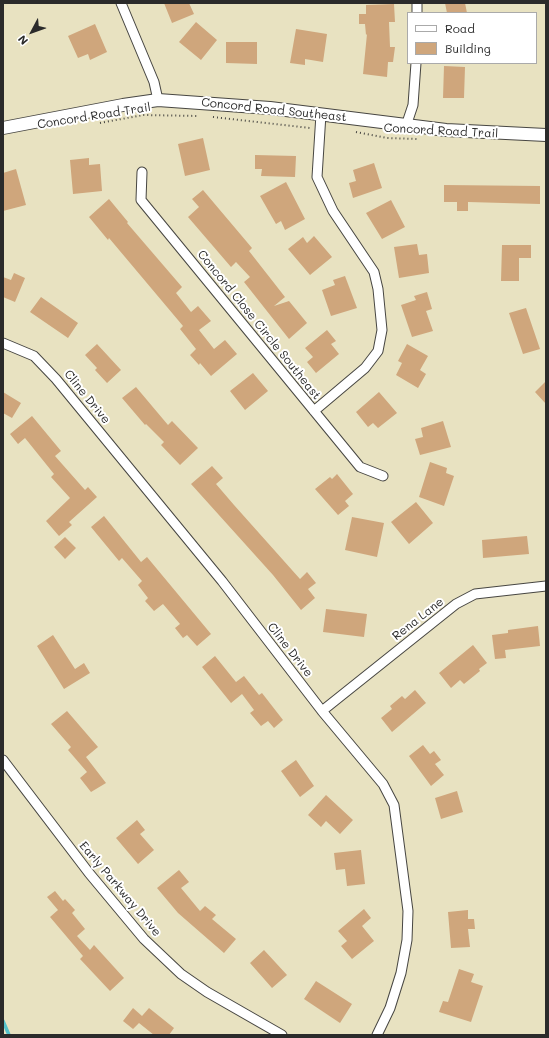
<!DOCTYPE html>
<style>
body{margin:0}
#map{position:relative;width:549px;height:1038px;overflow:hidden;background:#e8e2c1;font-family:Mali,sans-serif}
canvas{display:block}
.frame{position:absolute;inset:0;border:4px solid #2b2b2b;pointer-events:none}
.legend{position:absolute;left:407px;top:12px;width:130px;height:52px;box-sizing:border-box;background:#fff;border:1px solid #aaa;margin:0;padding:5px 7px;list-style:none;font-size:12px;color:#2b2b2b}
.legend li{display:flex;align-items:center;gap:8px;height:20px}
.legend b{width:20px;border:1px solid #aaa}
.north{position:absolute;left:12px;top:12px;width:40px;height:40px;-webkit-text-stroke:3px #fff;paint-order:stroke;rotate:229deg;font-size:11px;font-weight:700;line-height:16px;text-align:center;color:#2b2b2b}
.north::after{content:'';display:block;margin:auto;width:14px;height:18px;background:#2b2b2b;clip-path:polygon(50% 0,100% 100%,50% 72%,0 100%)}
</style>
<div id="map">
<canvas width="549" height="1038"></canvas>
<div class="frame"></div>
<ul class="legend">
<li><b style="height:5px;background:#fff"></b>Road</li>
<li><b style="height:11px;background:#cfa67c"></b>Building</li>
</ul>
<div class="north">N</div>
</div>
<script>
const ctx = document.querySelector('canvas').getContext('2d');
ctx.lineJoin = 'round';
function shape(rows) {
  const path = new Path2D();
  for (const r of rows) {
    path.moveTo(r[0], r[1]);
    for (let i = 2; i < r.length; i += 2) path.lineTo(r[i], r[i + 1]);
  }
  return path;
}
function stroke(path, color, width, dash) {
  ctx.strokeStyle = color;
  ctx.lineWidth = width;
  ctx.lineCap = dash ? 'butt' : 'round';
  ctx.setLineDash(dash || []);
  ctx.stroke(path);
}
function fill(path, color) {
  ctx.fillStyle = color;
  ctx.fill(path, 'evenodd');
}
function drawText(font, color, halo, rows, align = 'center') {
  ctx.font = font + ' Mali,sans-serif';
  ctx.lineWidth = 4;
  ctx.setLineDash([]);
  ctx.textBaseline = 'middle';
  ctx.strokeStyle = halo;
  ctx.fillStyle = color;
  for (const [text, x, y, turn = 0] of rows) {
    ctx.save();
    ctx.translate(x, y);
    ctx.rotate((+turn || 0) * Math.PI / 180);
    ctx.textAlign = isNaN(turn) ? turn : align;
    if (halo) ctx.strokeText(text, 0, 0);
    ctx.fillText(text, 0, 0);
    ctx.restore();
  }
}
stroke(shape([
 [3,1021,9,1035]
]), '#55c3cc', 3.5);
fill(shape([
 [164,3,189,3,194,14,172,23],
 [445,3,465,3,467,13,447,13],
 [394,4,395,22,389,22,390,47,395,47,393,62,388,62,387,77,363,74,367,34,366,35,365,24,359,24,359,14,366,14,366,5],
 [196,22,217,40,201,60,179,42],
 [95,24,107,52,90,60,88,54,78,58,68,36],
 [296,29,327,34,323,62,305,59,305,65,290,63],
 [226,42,257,42,257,64,226,63],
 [444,66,465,67,464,98,443,98],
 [203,138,210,170,185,176,178,144],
 [255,155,296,156,295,177,261,176,262,169,255,169],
 [89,158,89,165,100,164,102,191,73,194,70,160],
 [374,163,382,188,353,198,349,183,356,181,353,170],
 [16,169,26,205,3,211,3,173],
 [286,182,305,219,285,230,281,221,276,224,260,196],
 [444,185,540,186,540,204,468,202,468,211,457,211,457,202,444,202],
 [203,190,252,248,249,251,285,297,274,306,289,301,307,323,289,339,244,282,250,277,236,262,231,267,188,217,199,207,192,199],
 [109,199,128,222,127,223,182,287,176,293,191,312,198,306,211,321,199,330,214,349,225,340,237,354,211,376,200,363,199,365,190,355,196,349,180,329,183,326,109,238,108,240,89,217],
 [391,200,405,227,382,239,366,213],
 [314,236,332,257,310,275,288,249,303,237,307,243],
 [417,244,419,255,427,254,429,273,399,278,394,247],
 [502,245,531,245,531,258,519,258,519,281,501,281],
 [14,273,25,278,15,302,3,297,3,277,11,280],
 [345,276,357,308,331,316,322,290,335,285,333,280],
 [427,292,432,309,426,311,433,331,412,337,401,305,416,300,414,296],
 [41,297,78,323,68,338,30,312],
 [526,308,540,349,523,354,509,313],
 [327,330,336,341,331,344,339,354,316,373,307,362,313,357,305,348],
 [97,344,121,370,107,383,95,370,97,368,85,355],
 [407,344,428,356,420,370,426,374,418,388,396,375,402,363,398,361],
 [253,373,268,391,245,410,230,391],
 [546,381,546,404,535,392],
 [136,387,168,425,172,421,198,448,180,465,161,445,164,442,146,424,145,425,122,398],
 [3,392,21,403,12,418,3,413],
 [379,392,397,413,378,428,373,423,368,427,356,412],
 [32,416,61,451,55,456,85,490,88,487,97,497,69,522,72,525,59,536,46,521,70,498,51,477,54,474,25,438,18,444,10,434],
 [443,421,451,447,420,455,415,439,423,437,421,428],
 [430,462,447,468,446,473,454,476,444,506,419,497],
 [212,466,223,478,216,484,234,505,300,579,307,572,316,583,308,589,315,598,301,610,273,575,191,484],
 [337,474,353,494,345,501,349,506,338,515,315,489,330,477,332,479],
 [416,502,433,523,409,544,391,522],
 [104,516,141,562,147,557,211,634,197,646,187,635,183,638,175,628,180,624,163,604,154,611,145,601,148,598,138,585,142,581,122,558,119,561,91,527],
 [352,517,384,523,377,557,345,550],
 [527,536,529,554,483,558,482,540],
 [65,537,76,548,65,559,54,547],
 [326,609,367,614,364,637,323,632],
 [538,626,540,646,505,650,506,658,495,659,492,635,508,633,508,630],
 [53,635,75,669,84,663,90,673,64,689,37,646],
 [473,645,487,663,479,669,480,671,464,684,460,680,451,688,439,673],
 [215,656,236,682,244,676,259,695,262,693,283,720,274,728,268,721,261,726,250,713,254,710,242,694,231,703,202,667],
 [415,690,426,703,392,732,381,718,392,709,390,706,402,696,405,699],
 [67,711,98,747,86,757,106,783,91,792,80,778,87,772,68,750,71,747,51,724],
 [423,745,430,754,434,751,441,760,435,764,444,775,431,786,409,756],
 [296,760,314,786,300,797,281,771],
 [457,791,463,812,441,819,435,798],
 [326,795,353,820,340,834,326,821,321,827,308,815],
 [137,820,145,830,140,834,154,850,138,864,116,838],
 [361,850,365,884,347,886,345,869,336,870,334,853],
 [179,870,189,882,181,888,200,911,205,906,216,915,212,919,236,939,224,953,178,913,157,888],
 [55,891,63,901,65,899,75,910,72,913,85,929,77,936,90,950,94,945,124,978,110,991,80,959,83,956,50,917,58,910,47,897],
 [364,909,371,918,362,926,374,941,352,959,341,946,347,941,338,931],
 [468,910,468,919,474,919,475,929,468,929,470,947,451,948,448,912],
 [264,950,287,975,272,988,250,963],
 [459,969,474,974,471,982,483,986,471,1022,439,1012,443,1001,448,1002],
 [316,981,352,1004,340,1023,304,999],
 [133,1008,142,1016,149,1008,174,1028,169,1035,154,1035,139,1023,133,1029,123,1021]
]), '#cfa67c');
const minor = shape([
 [121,3,154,82,158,100],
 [417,3,417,13],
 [406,126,413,105,416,63],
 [142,172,141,200,360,467,383,476],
 [3,343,34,356,56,379,222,581,322,711,383,784,394,805,408,911,407,940,401,973,390,1008,377,1035],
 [314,411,365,368,378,351,382,330,378,289,374,272,333,211,317,177,321,114],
 [322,711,456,604,475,594,546,586],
 [3,760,89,873,144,939,181,974,207,992,282,1035]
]);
const tertiary = shape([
 [3,128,123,105,158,100,270,108,446,130,546,135]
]);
stroke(minor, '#474642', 11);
stroke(tertiary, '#474642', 14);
stroke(shape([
 [213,117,310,128],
 [100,123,143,115,199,116],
 [356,132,387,138,417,139]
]), '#474642', 2, [1, 3]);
stroke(minor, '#fff', 9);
stroke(tertiary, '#fff', 12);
drawText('12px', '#2b2b2b', '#fff', [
 ["Concord Road Southeast",274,110,6],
 ["Concord Road Trail",94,116,-9],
 ["Concord Road Trail",441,131,3],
 ["Concord Close Circle Southeast",259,325,51],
 ["Cline Drive",87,397,51],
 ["Rena Lane",418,619,-38],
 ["Cline Drive",290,650,52],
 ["Early Parkway Drive",120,889,50]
]);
</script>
